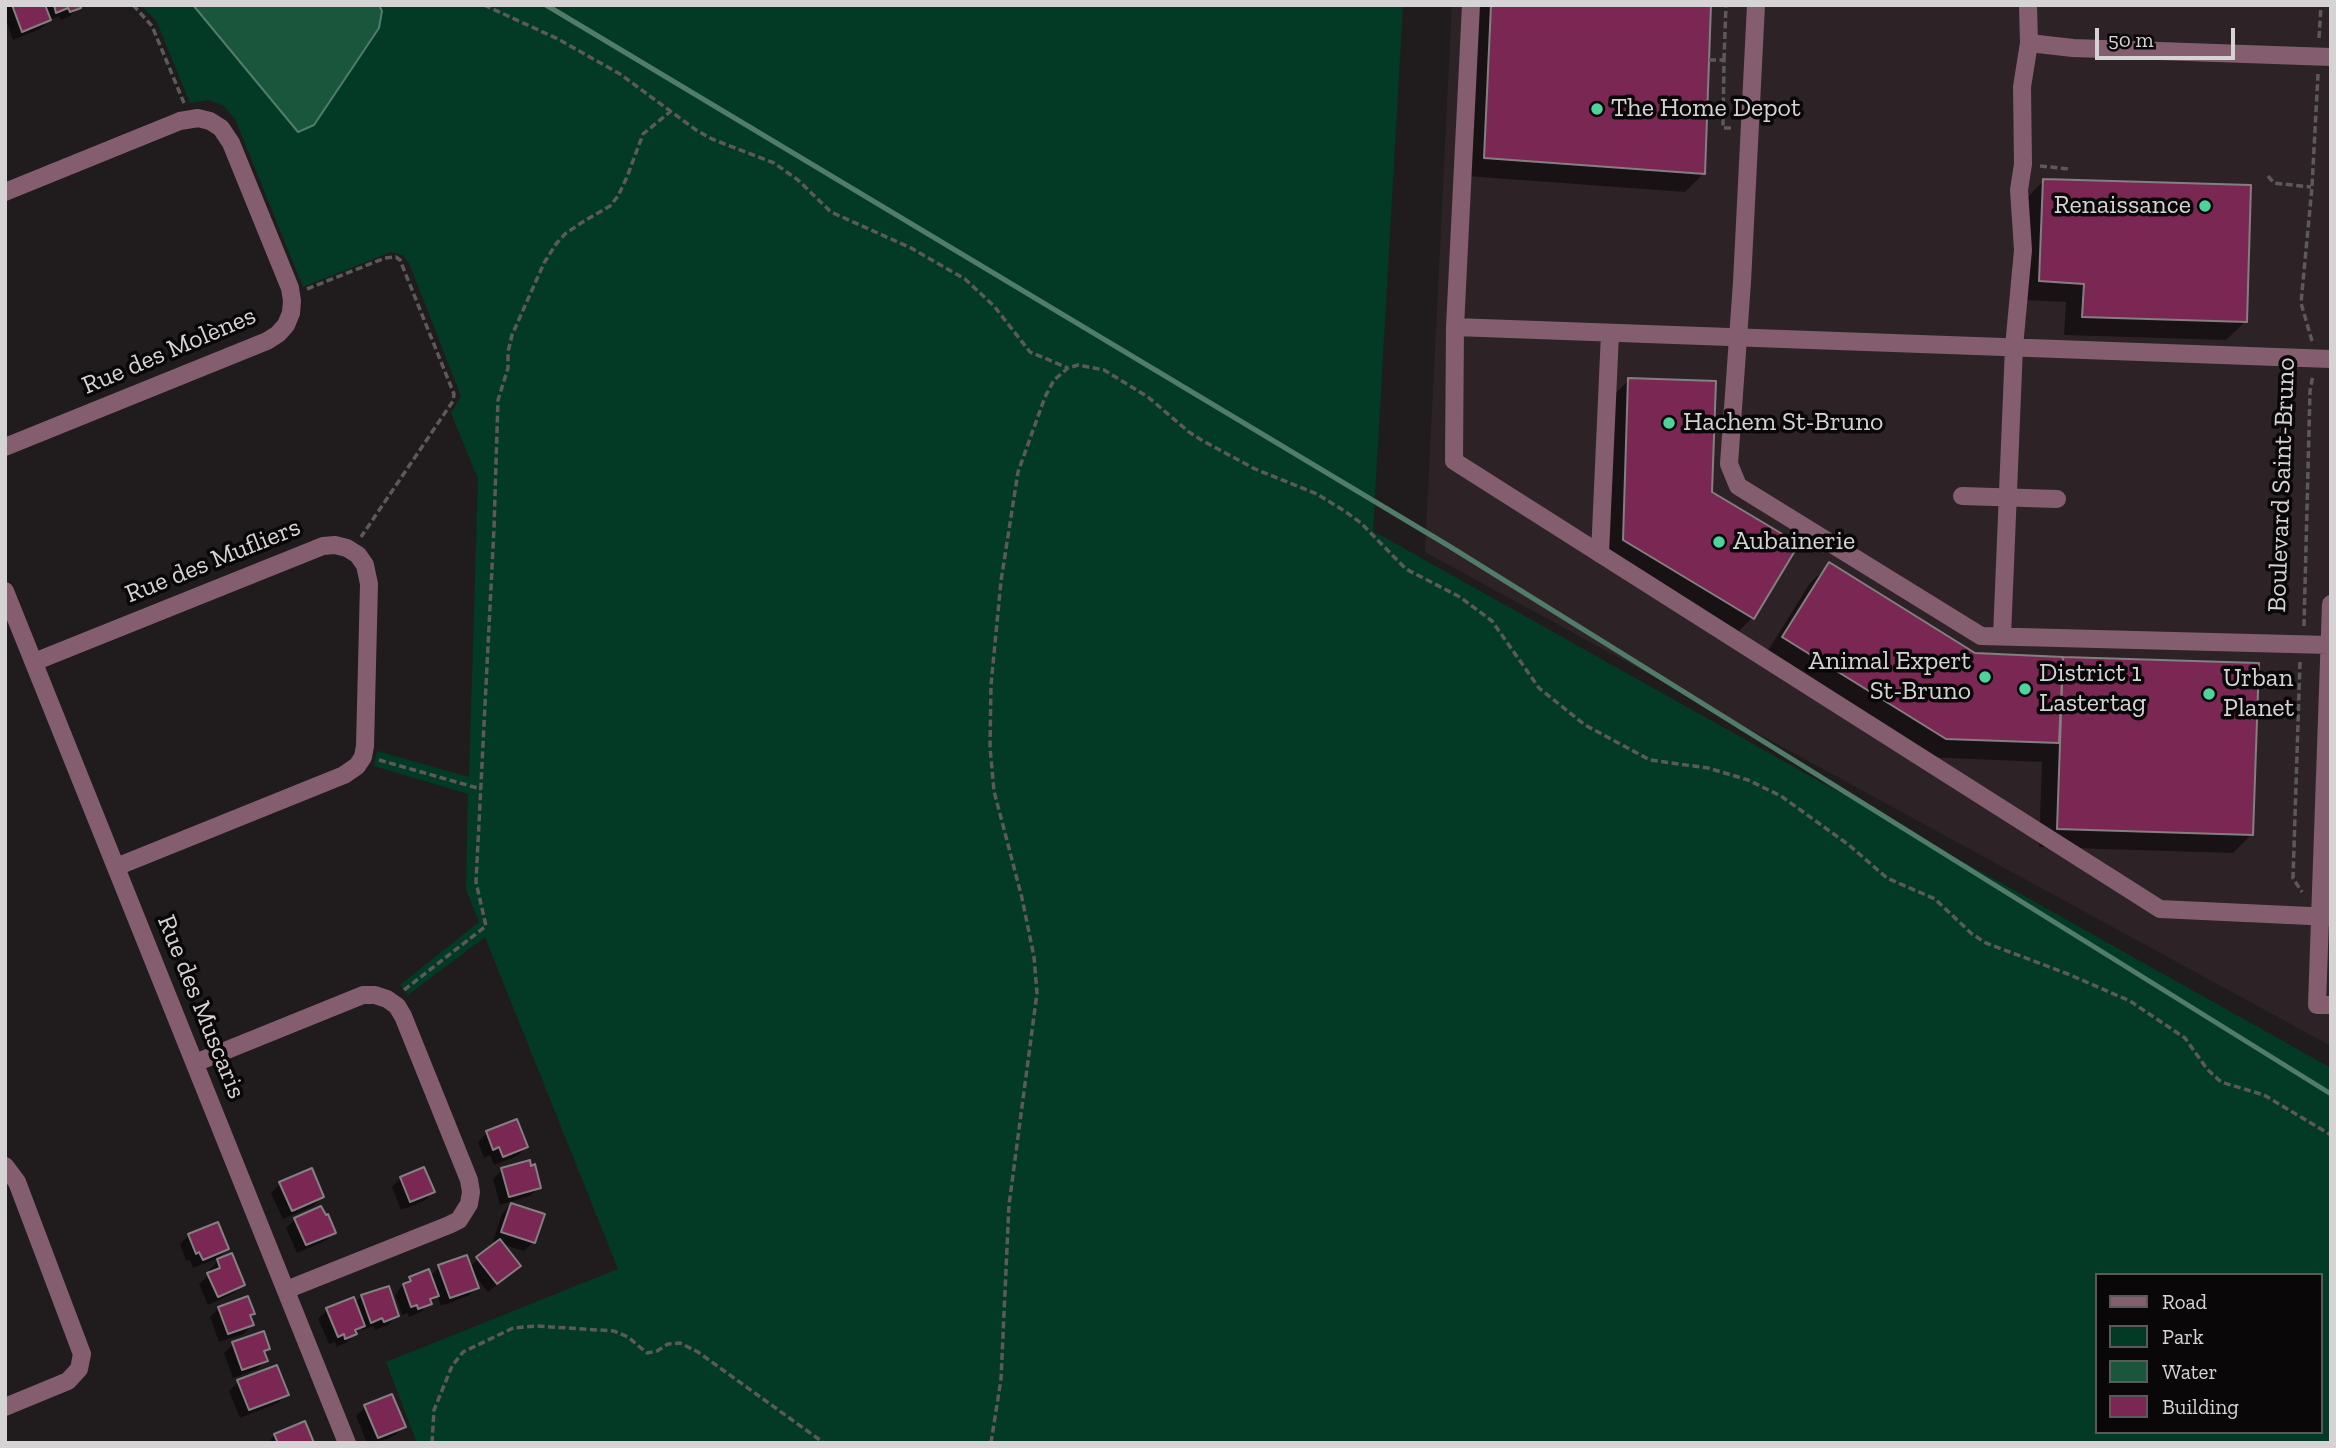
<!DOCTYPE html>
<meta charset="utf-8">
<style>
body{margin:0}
#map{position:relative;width:2336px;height:1448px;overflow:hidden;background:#201c1e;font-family:"Zilla Slab",serif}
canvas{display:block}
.frame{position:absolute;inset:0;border:7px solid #d6d3d4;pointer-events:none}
.legend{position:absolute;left:2095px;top:1273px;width:228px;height:161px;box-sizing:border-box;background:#090708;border:2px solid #5b595a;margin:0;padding:9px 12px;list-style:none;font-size:21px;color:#d6d3d4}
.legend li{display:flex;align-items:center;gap:14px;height:35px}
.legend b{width:35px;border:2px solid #5b595a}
.scale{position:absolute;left:2095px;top:28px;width:140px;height:32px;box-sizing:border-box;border:4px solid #d6d3d4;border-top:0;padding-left:9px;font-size:21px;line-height:24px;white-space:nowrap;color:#d6d3d4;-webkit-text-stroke:5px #090708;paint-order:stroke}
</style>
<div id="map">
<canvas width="2336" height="1448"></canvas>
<div class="frame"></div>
<ul class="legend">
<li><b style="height:9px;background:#845d6e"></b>Road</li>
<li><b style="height:19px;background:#023a25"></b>Park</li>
<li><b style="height:19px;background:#1a563c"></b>Water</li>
<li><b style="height:19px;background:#7b2753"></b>Building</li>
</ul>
<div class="scale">50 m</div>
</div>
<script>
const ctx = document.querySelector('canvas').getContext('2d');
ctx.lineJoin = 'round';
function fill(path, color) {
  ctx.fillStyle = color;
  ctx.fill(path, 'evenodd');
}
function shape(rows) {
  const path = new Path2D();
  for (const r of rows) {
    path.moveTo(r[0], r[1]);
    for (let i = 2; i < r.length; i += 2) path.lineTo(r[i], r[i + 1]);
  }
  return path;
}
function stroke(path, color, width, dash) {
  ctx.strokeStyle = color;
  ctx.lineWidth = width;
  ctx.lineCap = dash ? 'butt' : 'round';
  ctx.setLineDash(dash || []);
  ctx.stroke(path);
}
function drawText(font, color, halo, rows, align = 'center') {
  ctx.font = font + ' "Zilla Slab",serif';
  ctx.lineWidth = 7;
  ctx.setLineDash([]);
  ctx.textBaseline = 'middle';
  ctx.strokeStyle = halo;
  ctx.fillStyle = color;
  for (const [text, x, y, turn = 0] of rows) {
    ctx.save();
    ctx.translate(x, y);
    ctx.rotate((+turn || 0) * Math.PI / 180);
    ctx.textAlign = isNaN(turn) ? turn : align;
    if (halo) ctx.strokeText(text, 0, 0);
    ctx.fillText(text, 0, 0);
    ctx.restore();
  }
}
fill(shape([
 [1452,5,2331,5,2331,1046,1425,552]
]), '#2d2327');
fill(shape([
 [140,5,1403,5,1373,531,2331,1068,2331,1443,417,1443,386,1362,618,1269,485,937,408,995,400,985,479,922,466,889,468,794,374,766,377,751,469,777,478,479,451,413,461,396,409,263,403,255,391,252,303,287,235,119,224,106,217,103,208,100,190,103,156,20],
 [2096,1275,2320,1275,2320,1432,2096,1432]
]), '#023a25');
const water = shape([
 [193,5,379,5,382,11,379,28,314,125,298,132,193,5]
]);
fill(water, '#1a563c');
stroke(water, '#527c6a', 2);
fill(shape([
 [6,5,79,5,79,7,70,16,61,20,59,16,49,20,40,29,13,40,7,23,5,25],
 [1474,5,1709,5,1703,174,1685,192,1466,176],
 [2043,181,2245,322,2226,340,2064,335,2066,302,2021,300,2025,200],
 [1629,380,1711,493,1797,545,1752,618,1733,637,1605,559,1610,399],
 [1829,565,1974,655,2258,665,2252,834,2233,853,2039,847,2042,762,1927,757,1764,657,1810,583],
 [487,1133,526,1147,517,1156,494,1165,490,1155,484,1158,478,1142],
 [502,1170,539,1187,530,1196,500,1205,493,1179],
 [401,1178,433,1192,424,1201,401,1210,392,1187],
 [280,1184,322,1197,313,1206,283,1219,271,1193],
 [511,1205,533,1242,524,1251,502,1244,519,1266,488,1292,472,1272,477,1287,468,1296,441,1306,437,1295,421,1312,409,1317,408,1313,402,1315,395,1295,401,1287,410,1278,430,1277,439,1267,469,1267,498,1243,493,1241,502,1214],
 [295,1219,334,1232,325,1241,297,1253,286,1228],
 [189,1235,227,1249,218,1258,193,1268,190,1260,186,1261,180,1244],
 [231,1255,243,1284,234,1293,208,1305,199,1284,210,1274,209,1270,218,1261],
 [362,1296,397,1316,388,1325,375,1330,373,1326,362,1330,361,1328,346,1343,336,1347,335,1342,329,1344,318,1319,327,1310,355,1303],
 [219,1308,253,1313,249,1317,252,1325,243,1334,219,1342,210,1317],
 [233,1344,268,1348,263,1353,266,1360,257,1369,233,1378,224,1353],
 [238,1382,287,1394,278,1403,240,1418,229,1391],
 [365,1407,404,1426,395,1435,377,1443,367,1443,356,1416],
 [275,1435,312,1443,267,1443]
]), '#0007');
stroke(shape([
 [546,5,1449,546,2331,1094]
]), '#527c6a', 5);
const building = shape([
 [12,5,45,5,51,20,22,32,12,5],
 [54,5,81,5,81,8,70,12,68,8,56,13,54,5],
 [1491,5,1711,5,1705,174,1484,158,1491,5],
 [2043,179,2251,185,2247,322,2082,317,2084,284,2039,281,2043,179],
 [1628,378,1716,381,1712,492,1799,544,1754,619,1623,540,1628,378],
 [1829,562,1975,653,2063,657,2059,743,1946,739,1782,637,1829,562],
 [2063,657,2259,663,2253,835,2057,829,2063,657],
 [517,1119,528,1147,503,1157,499,1147,493,1150,486,1131,517,1119],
 [530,1160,531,1166,535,1164,541,1188,509,1197,501,1168,530,1160],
 [424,1167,435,1192,410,1202,400,1177,424,1167],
 [312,1168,324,1197,292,1211,279,1182,312,1168],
 [511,1203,545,1214,535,1243,501,1232,511,1203],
 [321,1206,326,1215,328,1214,336,1233,306,1245,294,1218,321,1206],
 [218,1222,229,1249,203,1260,199,1252,196,1254,188,1234,218,1222],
 [500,1239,521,1266,497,1284,476,1257,500,1239],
 [232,1253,245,1285,218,1297,207,1273,220,1268,217,1259,232,1253],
 [467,1255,479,1288,450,1298,438,1265,467,1255],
 [429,1269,439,1296,430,1299,432,1304,418,1309,417,1305,411,1307,403,1284,411,1281,409,1277,429,1269],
 [389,1286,399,1316,384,1322,382,1318,371,1323,361,1295,389,1286],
 [248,1296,255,1314,250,1315,254,1325,228,1334,218,1307,248,1296],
 [354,1297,365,1326,355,1330,357,1334,345,1339,344,1334,338,1337,326,1308,354,1297],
 [264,1331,270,1349,264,1351,268,1361,242,1370,232,1342,264,1331],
 [277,1365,289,1395,249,1410,237,1380,277,1365],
 [392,1394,406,1427,378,1438,364,1405,392,1394],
 [305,1421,314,1443,278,1443,274,1434,305,1421]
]);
fill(building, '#7b2753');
stroke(building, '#847f81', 2);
stroke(shape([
 [133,5,152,26,184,103],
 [484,5,558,39,620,74,696,130,712,139,774,163,798,180,831,212,911,248,965,279,994,306,1030,352,1068,368],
 [2319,38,2321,5],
 [1709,60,1724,60,1723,128,1732,128],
 [1724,60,1726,5],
 [2040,166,2069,169],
 [2268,176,2274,183,2311,187],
 [307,289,385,258,396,257,400,260,454,394,453,401,361,537],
 [2312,341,2301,303,2312,187,2318,74],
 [2304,626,2310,391,2313,375],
 [2300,662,2293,878,2302,892],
 [379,760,481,789],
 [404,990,486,926,476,882,494,528,498,400,508,368,508,352,512,335,544,263,556,244,565,234,581,223,610,206,618,196,627,177,643,134,671,111],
 [432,1443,434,1410,452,1366,463,1352,513,1328,537,1326,614,1331,628,1337,647,1353,657,1351,668,1344,680,1343,698,1352,824,1443],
 [991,1443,1001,1379,1009,1205,1037,993,1034,957,1022,898,994,791,990,747,991,685,1001,581,1018,472,1045,397,1054,380,1068,368,1078,365,1104,370,1148,397,1189,432,1203,441,1255,469,1317,494,1346,512,1361,523,1406,569,1460,597,1492,621,1539,688,1585,725,1650,760,1708,768,1748,780,1781,796,1849,845,1887,878,1935,899,1972,934,1986,943,2068,974,2130,1001,2185,1038,2207,1069,2221,1082,2264,1095,2331,1135]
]), '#5c595a', 3.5, [7, 3.5]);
stroke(shape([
 [1471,5,1455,327,1454,461,2160,909,2331,917],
 [1756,5,1742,282,1729,464,1738,486,1981,636,2329,645],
 [2029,43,2073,48,2331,57],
 [5,192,180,121,198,118,210,121,221,128,231,143,290,288,292,301,291,313,286,325,278,334,267,341,5,447],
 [1455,327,2331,359],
 [1962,496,2057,499],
 [1600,554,1610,333],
 [5,591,347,1443],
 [2331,604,2317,1005,2331,1005],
 [2002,636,2014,347,2023,250,2019,190,2023,164,2022,87,2029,43,2028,5],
 [34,662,323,546,335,545,347,548,358,555,365,565,369,584,365,746,363,757,357,766,344,775,116,867],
 [195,1063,363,995,375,995,387,999,397,1006,403,1016,469,1180,471,1192,469,1204,459,1220,449,1225,286,1290],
 [5,1166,17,1182,82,1354,79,1369,68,1381,5,1407]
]), '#845d6e', 18);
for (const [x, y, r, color] of [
 [1597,109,7,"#4ed39a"],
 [2205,206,7,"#4ed39a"],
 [1669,423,7,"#4ed39a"],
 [1719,542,7,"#4ed39a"],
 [1985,677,7,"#4ed39a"],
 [2025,689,7,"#4ed39a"],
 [2209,694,7,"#4ed39a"]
]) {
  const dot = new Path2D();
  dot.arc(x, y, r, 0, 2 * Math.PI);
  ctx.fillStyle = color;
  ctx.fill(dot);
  stroke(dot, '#090708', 2.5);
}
drawText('26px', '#d6d3d4', '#090708', [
 ["The Home Depot",1611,109],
 ["Renaissance",2191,206,"right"],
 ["Hachem St-Bruno",1683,423],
 ["Aubainerie",1733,542],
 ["Animal Expert",1971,662,"right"],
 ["St-Bruno",1971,692,"right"],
 ["District 1",2039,674],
 ["Lastertag",2039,704],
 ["Urban",2223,679],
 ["Planet",2223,709]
], 'left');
drawText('26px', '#d6d3d4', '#090708', [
 ["Rue des Molènes",169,351,-23],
 ["Boulevard Saint-Bruno",2282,485,-88],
 ["Rue des Mufliers",213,561,-22],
 ["Rue des Muscaris",201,1007,68]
]);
</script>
